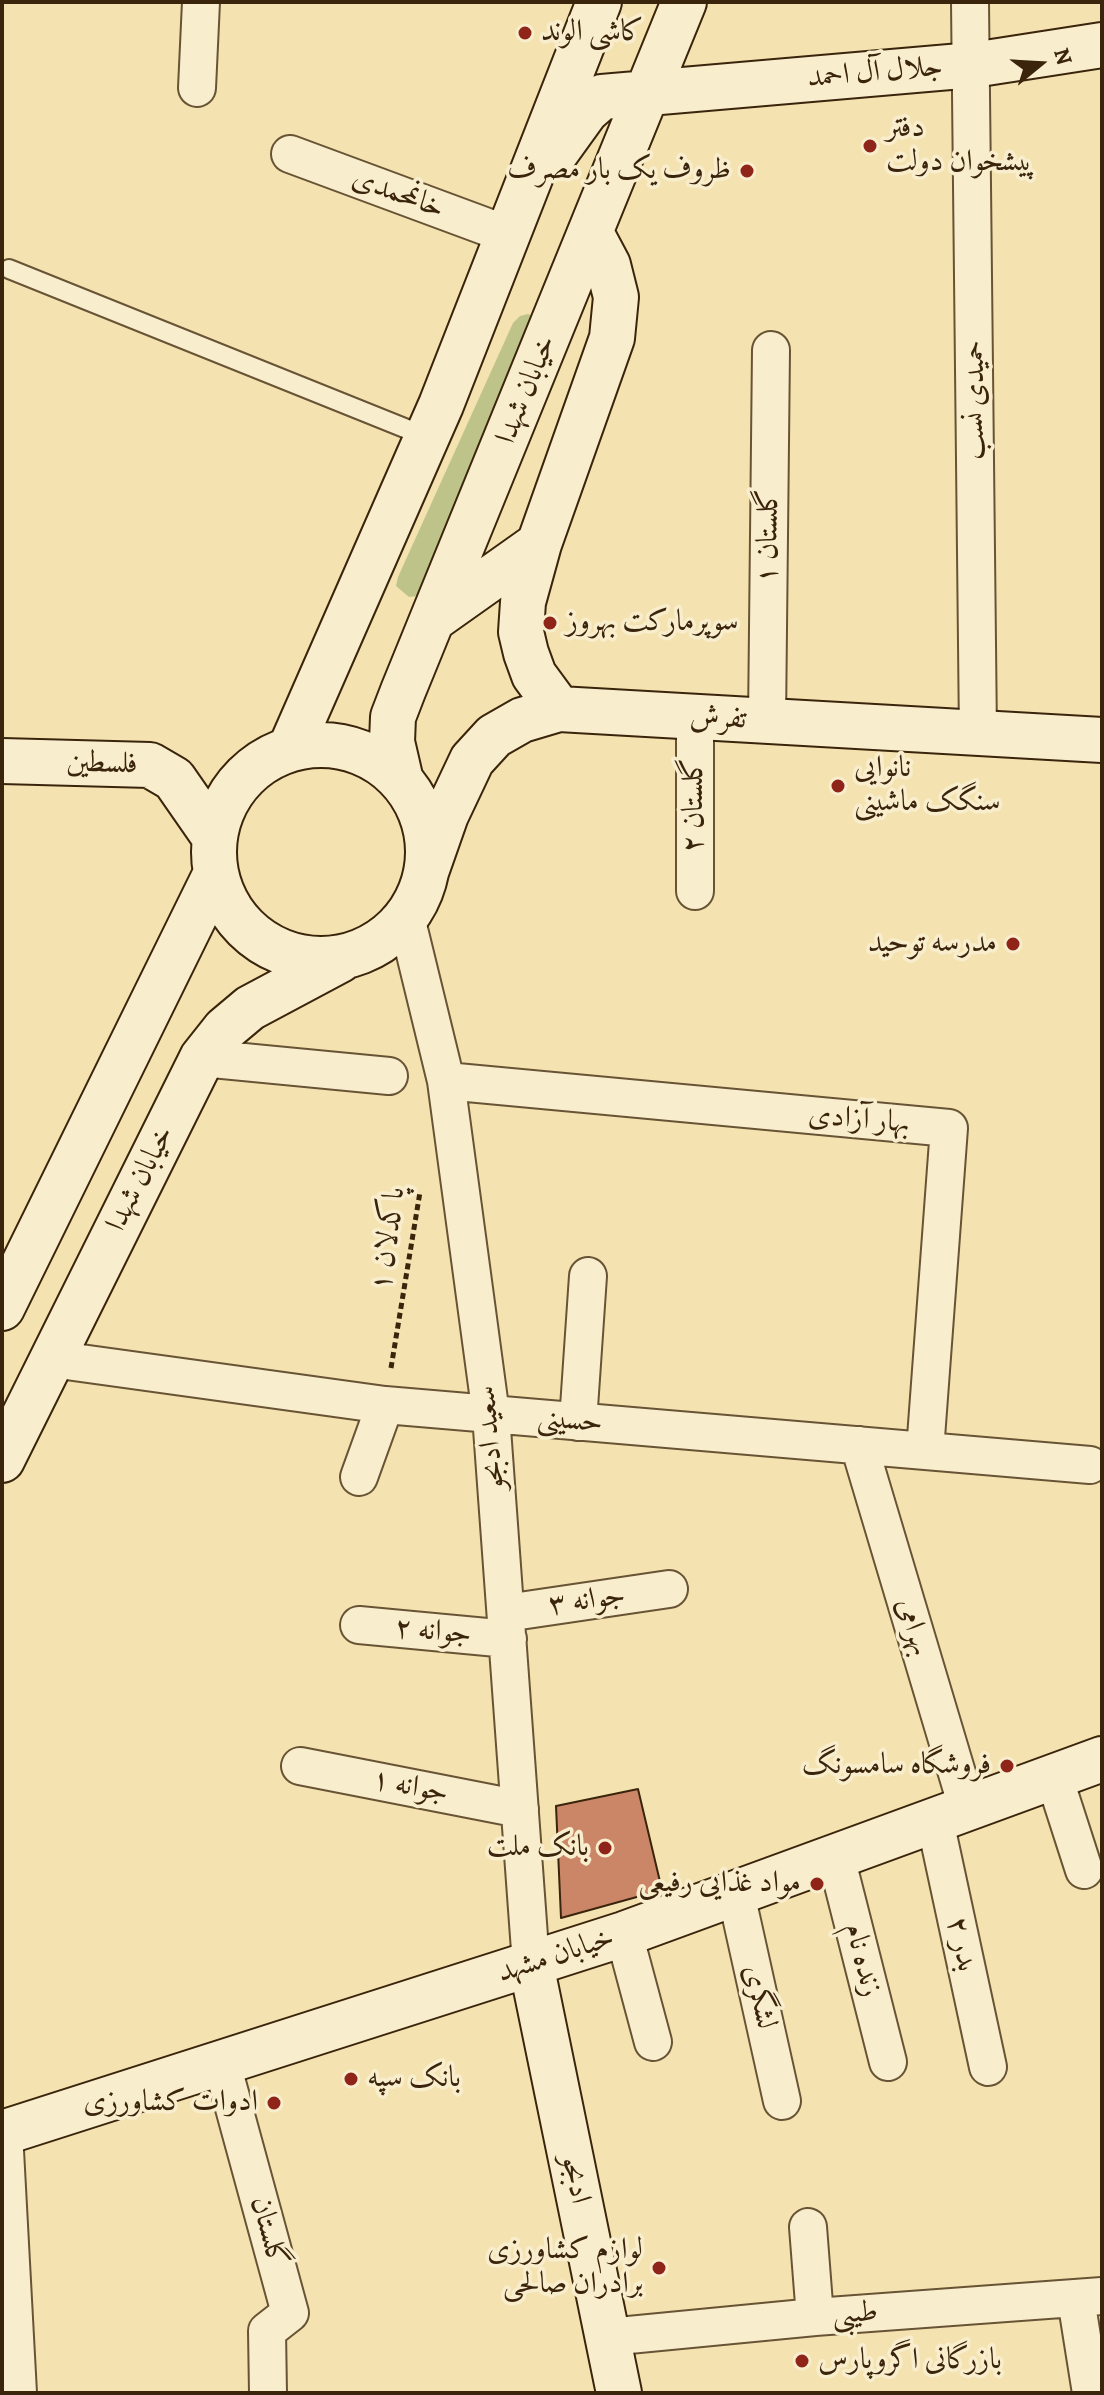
<!DOCTYPE html>
<meta charset="utf-8">
<style>
body{margin:0}
#map{position:relative;width:1104px;height:2395px;overflow:hidden;background:#f4e3b1;font-family:Alegreya,serif}
canvas{display:block}
.frame{position:absolute;inset:0;border:4px solid #3a240c;pointer-events:none}
.north{position:absolute;left:1000px;top:24px;width:80px;height:80px;-webkit-text-stroke:6px #f8edcc;paint-order:stroke;rotate:72deg;font-size:22px;font-weight:700;line-height:32px;text-align:center;color:#3a240c}
.north::after{content:'';display:block;margin:auto;width:28px;height:36px;background:#3a240c;clip-path:polygon(50% 0,100% 100%,50% 72%,0 100%)}
</style>
<div id="map">
<canvas width="1104" height="2395"></canvas>
<div class="frame"></div>
<div class="north">N</div>
</div>
<script>
const ctx = document.querySelector('canvas').getContext('2d');
ctx.lineJoin = 'round';
function fill(path, color) {
  ctx.fillStyle = color;
  ctx.fill(path, 'evenodd');
}
function shape(rows) {
  const path = new Path2D();
  for (const r of rows) {
    if (r.length === 3) {
      path.moveTo(r[0] + r[2], r[1]);
      path.arc(r[0], r[1], r[2], 0, 2 * Math.PI);
      continue;
    }
    path.moveTo(r[0], r[1]);
    for (let i = 2; i < r.length; i += 2) path.lineTo(r[i], r[i + 1]);
  }
  return path;
}
function stroke(path, color, width, dash) {
  ctx.strokeStyle = color;
  ctx.lineWidth = width;
  ctx.lineCap = dash ? 'butt' : 'round';
  ctx.setLineDash(dash || []);
  ctx.stroke(path);
}
function drawText(font, color, halo, rows, align = 'center') {
  ctx.font = font + ' Alegreya,Amiri,serif';
  ctx.lineWidth = 7;
  ctx.setLineDash([]);
  ctx.textBaseline = 'middle';
  ctx.strokeStyle = halo;
  ctx.fillStyle = color;
  for (const [text, x, y, turn = 0] of rows) {
    ctx.save();
    ctx.translate(x, y);
    ctx.rotate((+turn || 0) * Math.PI / 180);
    ctx.textAlign = isNaN(turn) ? turn : align;
    if (halo) ctx.strokeText(text, 0, 0);
    ctx.fillText(text, 0, 0);
    ctx.restore();
  }
}
fill(shape([
 [528,314,537,318,424,589,417,596,409,597,396,586,398,577,513,323,520,316]
]), '#bec389');
const building = shape([
 [638,1789,662,1890,561,1918,556,1806,638,1789]
]);
fill(building, '#cb8667');
stroke(building, '#3a240c', 2);
const lane = shape([
 [9,269,427,437]
]);
const street = shape([
 [970,2,978,735],
 [197,88,201,2],
 [290,154,506,234],
 [767,721,771,350],
 [695,891,695,719],
 [406,917,446,1081,491,1415,531,1964],
 [202,1058,389,1076],
 [446,1081,949,1128,925,1451],
 [52,1359,385,1405,1090,1465],
 [578,1422,588,1276],
 [859,1445,968,1810],
 [359,1477,385,1405],
 [506,1613,669,1589],
 [359,1625,508,1639],
 [300,1766,520,1809],
 [1054,1777,1084,1870],
 [935,1821,988,2067],
 [836,1857,888,2062],
 [736,1894,782,2101],
 [624,1934,653,2042],
 [222,2064,290,2313,267,2331,268,2393],
 [4,2132,18,2393],
 [808,2227,815,2317],
 [1076,2299,1091,2393],
 [608,2337,815,2317,1102,2296]
]);
const secondary = shape([
 [555,154,586,111,602,97,973,65,1102,45],
 [436,617,539,544],
 [559,709,534,675,526,653,521,632,523,602,539,544,612,338,616,297,608,265,591,233],
 [321,852,107],
 [290,749,441,405,599,2],
 [2,761,150,765,174,779,215,838],
 [401,781,392,742,393,717,403,691,684,2],
 [426,872,446,815,472,760,494,736,522,720,559,709,1102,740],
 [2,1308,216,873],
 [2,1460,202,1058,225,1029,250,1008,340,960],
 [531,1964,619,2393],
 [2,2133,624,1934,1102,1759]
]);
stroke(lane, '#685435', 22);
stroke(street, '#685435', 40);
stroke(secondary, '#3a240c', 48);
stroke(shape([
 [391,1368,420,1192]
]), '#3a240c', 5, [6, 4]);
stroke(lane, '#f8edcc', 18);
stroke(street, '#f8edcc', 36);
stroke(secondary, '#f8edcc', 44);
for (const [x, y, r, color] of [
 [525,33,8,"#8f2418"],
 [870,146,8,"#8f2418"],
 [747,171,8,"#8f2418"],
 [550,623,8,"#8f2418"],
 [838,786,8,"#8f2418"],
 [1013,944,8,"#8f2418"],
 [1007,1766,8,"#8f2418"],
 [605,1848,8,"#8f2418"],
 [817,1884,8,"#8f2418"],
 [351,2079,8,"#8f2418"],
 [274,2103,8,"#8f2418"],
 [659,2268,8,"#8f2418"],
 [802,2361,8,"#8f2418"]
]) {
  const dot = new Path2D();
  dot.arc(x, y, r, 0, 2 * Math.PI);
  ctx.fillStyle = color;
  ctx.fill(dot);
  stroke(dot, '#f8edcc', 3);
}
drawText('30px', '#3a240c', '#f8edcc', [
 ["کاشی الوند",541,33,"left"],
 ["دفتر",886,129,"left"],
 ["پیشخوان دولت",886,163,"left"],
 ["ظروف یک بار مصرف",731,171],
 ["سوپرمارکت بهروز",566,623,"left"],
 ["نانوایی",854,769,"left"],
 ["سنگک ماشینی",854,803,"left"],
 ["مدرسه توحید",997,944],
 ["فروشگاه سامسونگ",991,1766],
 ["بانک ملت",589,1848],
 ["مواد غذایی رفیعی",801,1884],
 ["بانک سپه",367,2079,"left"],
 ["ادوات کشاورزی",258,2103],
 ["لوازم کشاورزی",643,2251],
 ["برادران صالحی",643,2285],
 ["بازرگانی اگروپارس",818,2361,"left"]
], 'right');
drawText('30px', '#3a240c', '#f8edcc', [
 ["جلال آل احمد",875,73,-5],
 ["خانمحمدی",398,194,20],
 ["خیابان شهدا",527,390,-68],
 ["حمیدی نسب",976,400,-90],
 ["گلستان ۱",769,536,-89],
 ["تفرش",718,719,2],
 ["فلسطین",102,764,2],
 ["گلستان ۲",695,805,-90],
 ["بهار آزادی",859,1120,5],
 ["خیابان شهدا",141,1179,-63],
 ["پاکدلان ۱",389,1239,-82],
 ["حسینی",570,1421,5],
 ["سعید ادبجو",491,1438,-95],
 ["جوانه ۳",587,1601,-8],
 ["بهرامی",913,1627,73],
 ["جوانه ۲",433,1632,5],
 ["جوانه ۱",410,1787,11],
 ["بدر ۲",961,1944,78],
 ["خیابان مشهد",556,1956,-18],
 ["زنده نام",862,1960,76],
 ["لشگری",759,1997,77],
 ["ادبجو",575,2179,78],
 ["گلستان",268,2232,75],
 ["طیبی",855,2314,-4]
]);
</script>
